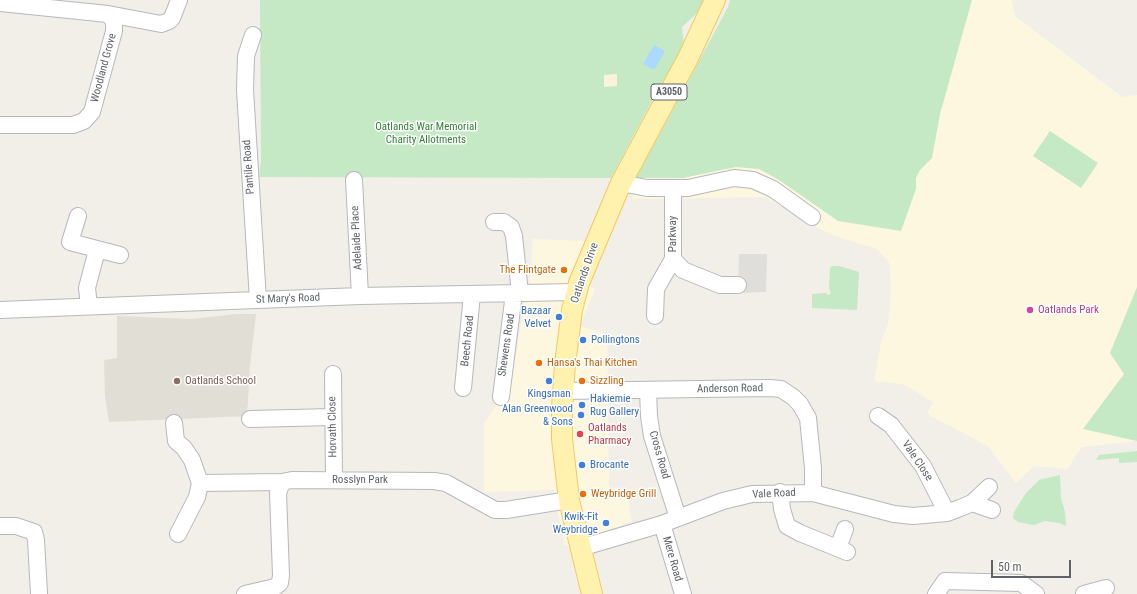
<!DOCTYPE html>
<style>
body{margin:0}
#map{position:relative;width:1137px;height:594px;overflow:hidden;background:#f1efe8;font-family:"Roboto Condensed",sans-serif}
canvas{display:block}
.scale{position:absolute;left:991px;top:560px;width:80px;height:18px;box-sizing:border-box;border:2px solid #5f6368;border-top:0;padding-left:5px;font-size:12px;line-height:14px;white-space:nowrap;color:#5f6368;-webkit-text-stroke:3px #fff;paint-order:stroke}
</style>
<div id="map">
<canvas width="1137" height="594"></canvas>
<div class="scale">50 m</div>
</div>
<script>
const ctx = document.querySelector('canvas').getContext('2d');
ctx.lineJoin = 'round';
function fill(path, color) {
  ctx.fillStyle = color;
  ctx.fill(path, 'evenodd');
}
function shape(rows) {
  const path = new Path2D();
  for (const r of rows) {
    path.moveTo(r[0], r[1]);
    for (let i = 2; i < r.length; i += 2) path.lineTo(r[i], r[i + 1]);
  }
  return path;
}
function stroke(path, color, width, dash) {
  ctx.strokeStyle = color;
  ctx.lineWidth = width;
  ctx.lineCap = dash ? 'butt' : 'round';
  ctx.setLineDash(dash || []);
  ctx.stroke(path);
}
function drawText(font, color, halo, rows, align = 'center') {
  ctx.font = font + ' "Roboto Condensed",sans-serif';
  ctx.lineWidth = 3;
  ctx.setLineDash([]);
  ctx.textBaseline = 'middle';
  ctx.strokeStyle = halo;
  ctx.fillStyle = color;
  for (const [text, x, y, turn = 0] of rows) {
    ctx.save();
    ctx.translate(x, y);
    ctx.rotate((+turn || 0) * Math.PI / 180);
    ctx.textAlign = isNaN(turn) ? turn : align;
    if (halo) ctx.strokeText(text, 0, 0);
    ctx.fillText(text, 0, 0);
    ctx.restore();
  }
}
fill(shape([
 [730,0,1012,0,1015,16,1122,97,1137,95,1137,441,1082,447,1067,469,1034,466,1016,483,988,446,927,414,933,402,903,384,874,381,881,342,888,324,891,290,889,262,877,249,832,235,765,197,632,199,636,178,728,7],
 [533,239,584,241,573,276,595,289,580,326,607,335,609,488,626,488,632,521,565,546,554,490,484,492,484,424,512,381,524,303,530,285]
]), '#fef7e0');
fill(shape([
 [739,254,767,254,766,292,738,293]
]), '#e0deda');
fill(shape([
 [236,314,256,314,250,366,247,416,109,422,105,396,104,360,117,358,117,316,192,319]
]), '#e1ded6');
fill(shape([
 [260,0,704,0,697,13,682,27,684,45,656,93,611,178,259,177,261,160],
 [730,0,972,0,940,114,932,158,920,170,916,178,916,189,901,231,838,221,779,180,759,169,736,167,683,178,636,178,728,7],
 [1050,131,1098,163,1081,188,1033,156],
 [832,266,839,266,859,272,857,310,812,308,812,294,825,293,829,295,831,293,829,288,830,268],
 [1137,287,1137,441,1083,429,1124,374,1110,353],
 [1137,451,1137,462,1119,463,1119,458,1096,460,1099,455],
 [1060,475,1061,498,1065,512,1066,526,1059,523,1045,521,1034,525,1018,522,1013,518,1014,512,1026,493,1039,480]
]), '#c5e8c5');
fill(shape([
 [617,74,617,86,604,87,604,75]
]), '#fbf3d9');
fill(shape([
 [654,45,665,51,654,70,643,64]
]), '#aadaff');
const minor = shape([
 [0,3,108,14,161,24,169,21,172,18,179,0],
 [253,35,246,56,245,90,258,300],
 [0,125,73,125,84,121,92,112,114,31,114,21,108,14],
 [354,180,360,296],
 [621,183,647,188,688,188,734,178,753,180,773,189,812,217],
 [673,188,673,259,683,270,720,285,738,285],
 [78,216,70,242,120,255],
 [494,222,504,222,511,227,514,236,520,293],
 [89,306,87,288,97,250],
 [0,310,360,296,576,292],
 [655,316,656,289,673,259],
 [333,374,334,480],
 [463,388,472,294],
 [648,390,649,416,652,436,678,518],
 [563,391,770,388,781,389,793,397,800,404,808,418,813,468,813,493],
 [501,397,514,293],
 [878,416,891,425,923,466,947,513],
 [250,419,333,417],
 [174,423,176,441,184,448,192,460,200,483,197,497,178,534],
 [200,483,282,482],
 [780,492,782,509,787,526,800,533,847,552],
 [972,503,992,510],
 [662,524,683,594],
 [0,526,16,526,34,532,36,540,39,594],
 [580,548,662,524,723,501,752,494,813,493,894,514,913,516,947,513,960,508,972,503,989,487],
 [838,548,845,529],
 [245,594,275,587,280,583,281,575,278,493,282,482,292,480,434,481,446,483,495,510,506,510,569,500],
 [936,594,945,581,1021,583,1036,594],
 [1084,594,1106,588]
]);
const major = shape([
 [592,594,569,500,562,439,562,408,565,364,572,310,579,283,621,183,688,58,715,0]
]);
stroke(minor, '#b5b8bc', 18);
stroke(major, '#f2c960', 22);
stroke(minor, '#fff', 16);
stroke(major, '#fff2af', 20);
for (const [x, y, r, color] of [
 [564,270,4,"#e8710a"],
 [1030,310,4,"#d1479c"],
 [559,317,4,"#3f7fe0"],
 [583,340,4,"#3f7fe0"],
 [539,363,4,"#e8710a"],
 [177,381,4,"#8d6e63"],
 [549,381,4,"#3f7fe0"],
 [582,381,4,"#e8710a"],
 [582,405,4,"#3f7fe0"],
 [581,415,4,"#3f7fe0"],
 [580,434,4,"#e0444e"],
 [582,465,4,"#3f7fe0"],
 [583,494,4,"#e8710a"],
 [606,523,4,"#3f7fe0"]
]) {
  const dot = new Path2D();
  dot.arc(x, y, r, 0, 2 * Math.PI);
  ctx.fillStyle = color;
  ctx.fill(dot);
  stroke(dot, '#fff', 1.5);
}
for (const [x, y, w] of [
 [669,92,36]
]) {
  const box = new Path2D();
  box.roundRect(x - w / 2, y - 8, w, 16, 3);
  ctx.fillStyle = '#fff';
  ctx.fill(box);
  stroke(box, '#5f6368', 1);
}
drawText('bold 10px', '#5f6368', null, [
 ["A3050",669,92]
]);
drawText('11px', '#5f6368', '#fff', [
 ["Woodland Grove",104,68,-75],
 ["Pantile Road",249,167,-94],
 ["Parkway",673,234,-90],
 ["Adelaide Place",357,238,-93],
 ["Oatlands Drive",585,273,-71],
 ["St Mary's Road",288,299,-2],
 ["Beech Road",468,341,-84],
 ["Shewens Road",507,345,-82],
 ["Anderson Road",730,389,-1],
 ["Horvath Close",333,427,-91],
 ["Cross Road",659,455,74],
 ["Vale Close",917,461,56],
 ["Rosslyn Park",360,480],
 ["Vale Road",774,494,-3],
 ["Mere Road",672,559,74]
]);
drawText('11px', '#348238', '#fff', [
 ["Oatlands War Memorial",426,127],
 ["Charity Allotments",426,140]
]);
drawText('11px', '#c56008', '#fff', [
 ["The Flintgate",556,270,"right"],
 ["Hansa's Thai Kitchen",547,363],
 ["Sizzling",590,381],
 ["Weybridge Grill",591,494]
], 'left');
drawText('11px', '#b23c85', '#fff', [
 ["Oatlands Park",1038,310]
], 'left');
drawText('11px', '#366cbe', '#fff', [
 ["Bazaar",551,311],
 ["Velvet",551,324],
 ["Pollingtons",591,340,"left"],
 ["Kingsman",549,394,"center"],
 ["Hakiemie",590,399,"left"],
 ["Rug Gallery",590,412,"left"],
 ["Alan Greenwood",573,409],
 ["& Sons",573,422],
 ["Brocante",590,465,"left"],
 ["Kwik-Fit",598,517],
 ["Weybridge",598,530]
], 'right');
drawText('11px', '#785e54', '#fff', [
 ["Oatlands School",185,381]
], 'left');
drawText('11px', '#be3a42', '#fff', [
 ["Oatlands",588,428],
 ["Pharmacy",588,441]
], 'left');
</script>
